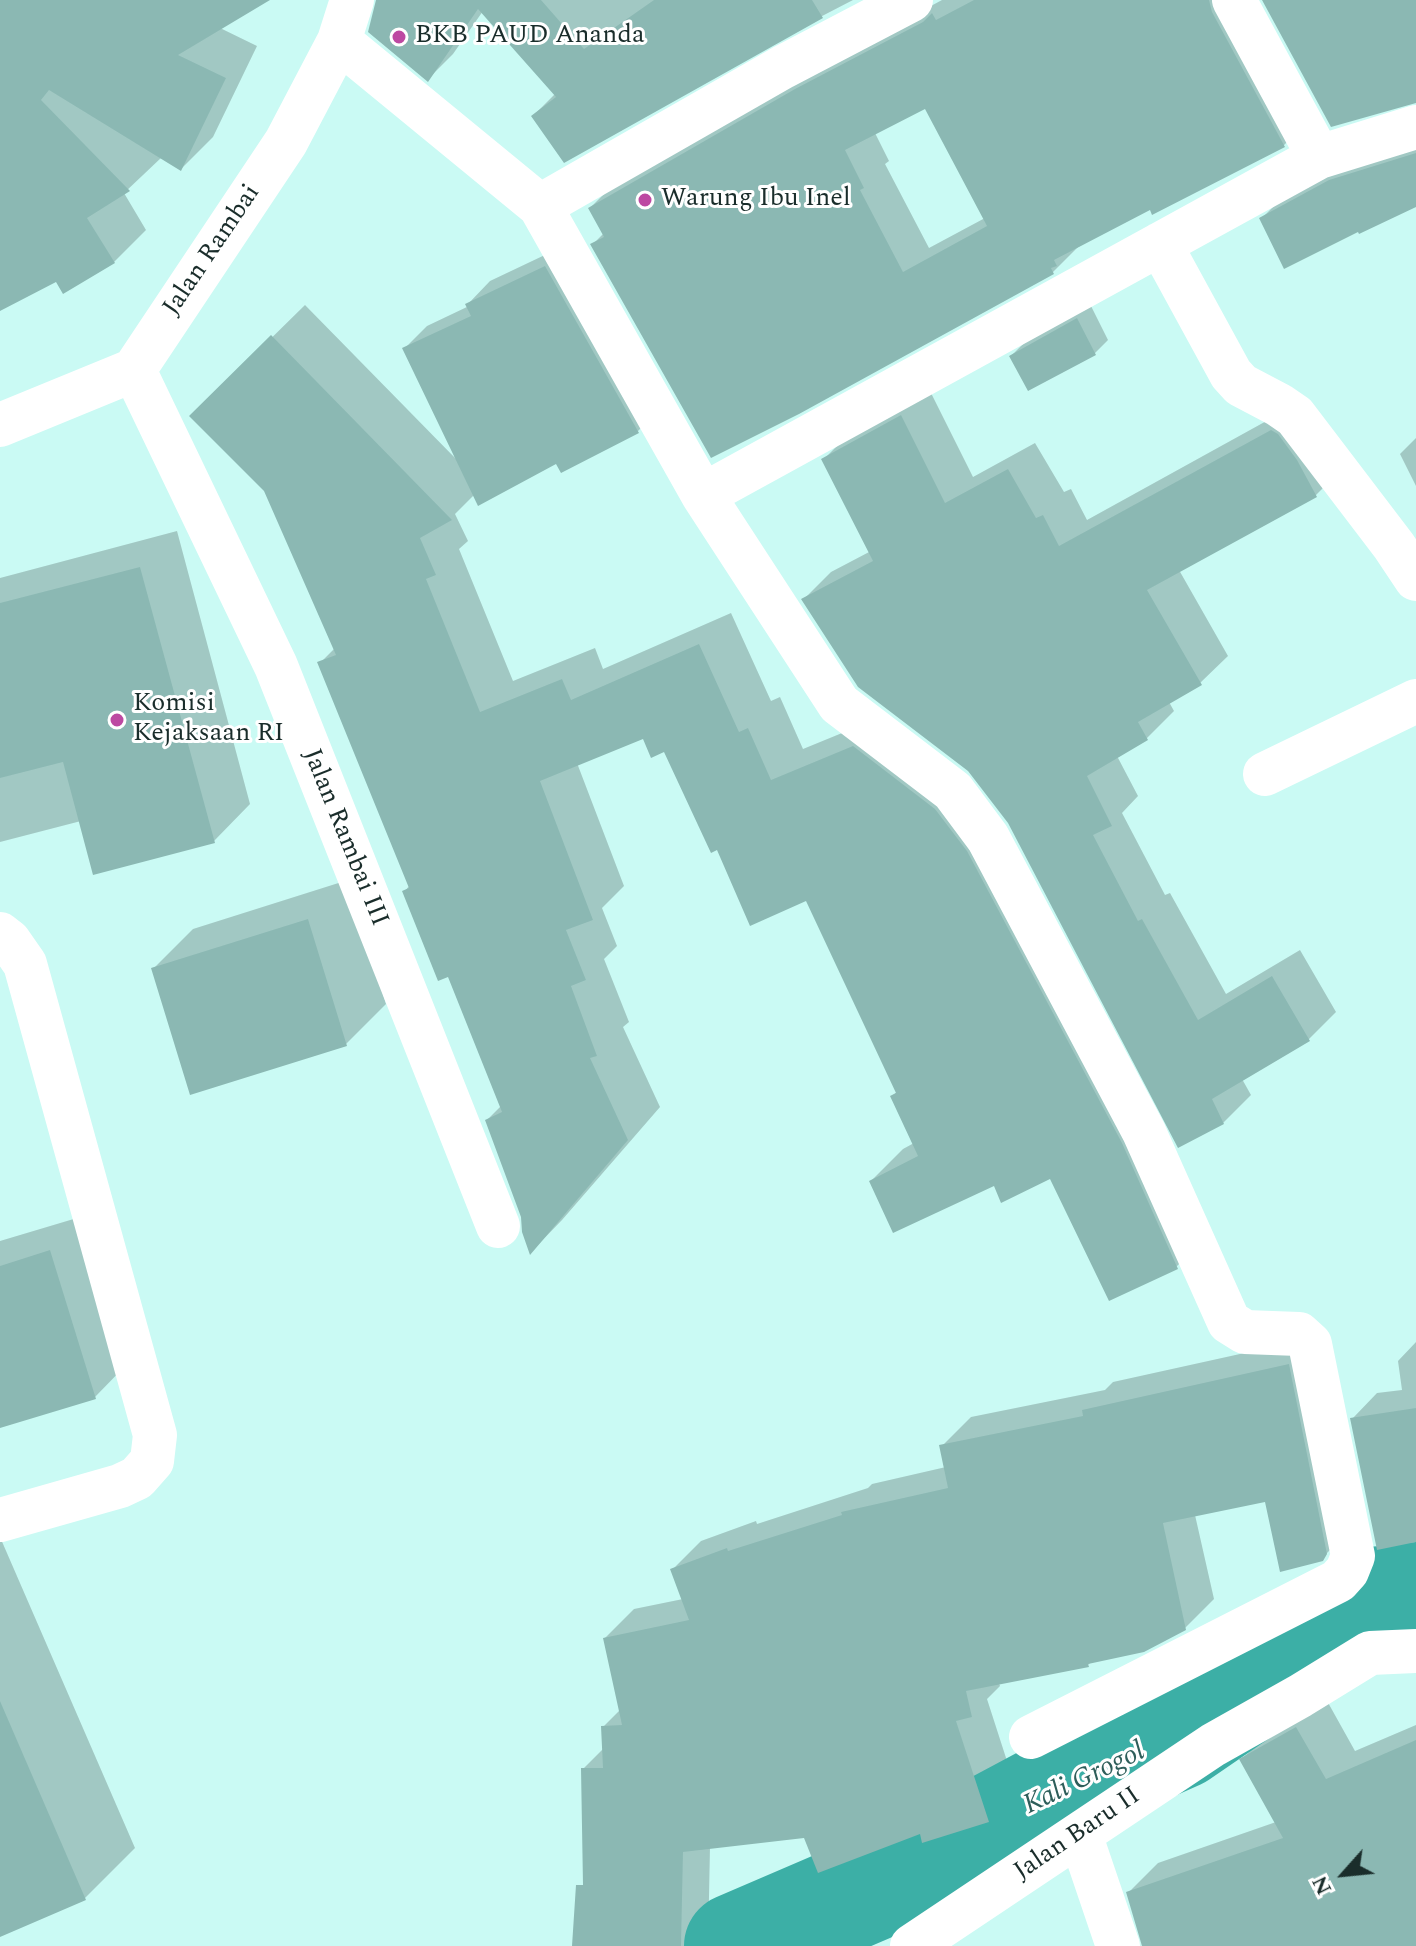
<!DOCTYPE html>
<style>
body{margin:0}
#map{position:relative;width:1416px;height:1946px;overflow:hidden;background:#cafaf4;font-family:Spectral,serif}
canvas{display:block}
.north{position:absolute;left:1304px;top:1834px;width:80px;height:80px;-webkit-text-stroke:6px #fff;paint-order:stroke;rotate:243deg;font-size:22px;font-weight:700;line-height:32px;text-align:center;color:#1a2d2b}
.north::after{content:'';display:block;margin:auto;width:28px;height:36px;background:#1a2d2b;clip-path:polygon(50% 0,100% 100%,50% 72%,0 100%)}
</style>
<div id="map">
<canvas width="1416" height="1946"></canvas>
<div class="north">N</div>
</div>
<script>
const ctx = document.querySelector('canvas').getContext('2d');
ctx.lineJoin = 'round';
function fill(path, color) {
  ctx.fillStyle = color;
  ctx.fill(path, 'evenodd');
}
function shape(rows) {
  const path = new Path2D();
  for (const r of rows) {
    path.moveTo(r[0], r[1]);
    for (let i = 2; i < r.length; i += 2) path.lineTo(r[i], r[i + 1]);
  }
  return path;
}
function stroke(path, color, width, dash) {
  ctx.strokeStyle = color;
  ctx.lineWidth = width;
  ctx.lineCap = dash ? 'butt' : 'round';
  ctx.setLineDash(dash || []);
  ctx.stroke(path);
}
function drawText(font, color, halo, rows, align = 'center') {
  ctx.font = font + ' Spectral,serif';
  ctx.lineWidth = 6;
  ctx.setLineDash([]);
  ctx.textBaseline = 'middle';
  ctx.strokeStyle = halo;
  ctx.fillStyle = color;
  for (const [text, x, y, turn = 0] of rows) {
    ctx.save();
    ctx.translate(x, y);
    ctx.rotate((+turn || 0) * Math.PI / 180);
    ctx.textAlign = isNaN(turn) ? turn : align;
    if (halo) ctx.strokeText(text, 0, 0);
    ctx.fillText(text, 0, 0);
    ctx.restore();
  }
}
fill(shape([
 [0,0,245,0,218,27,257,46,213,137,181,169,162,157,124,193,146,230,114,262,56,280,0,309],
 [378,0,853,0,770,43,533,116,556,93,483,11,453,54,428,79],
 [942,0,1245,0,1310,120,1284,145,1151,207,1078,247,1053,272,798,412,593,244,604,233,590,208,616,182,823,64],
 [926,106,985,218,929,248,885,164,889,161,875,133],
 [1416,137,1416,197,1261,219,1287,193],
 [568,244,661,408,638,431,562,470,557,461,475,494,455,514,468,541,459,549,513,681,595,648,603,669,731,613,771,701,780,697,803,749,886,715,1209,1235,1176,1267,1051,1176,995,1184,871,1181,903,1149,914,1143,892,1096,898,1091,807,899,718,848,665,749,644,737,577,763,624,886,602,908,617,946,604,959,629,1022,623,1027,660,1107,562,1220,531,1252,523,1216,487,1120,501,1106,449,974,404,892,410,885,320,663,335,648,265,490,192,416,305,305,458,461,404,349,427,326,469,306,468,304,490,281],
 [1091,306,1108,340,1094,354,1011,356,1025,342],
 [929,389,973,477,1035,443,1064,492,1071,489,1087,520,1299,403,1343,468,1316,495,1179,570,1228,656,1200,683,1169,702,1174,711,1147,738,1117,756,1138,796,1122,813,1165,895,1170,893,1226,994,1300,950,1336,1012,1309,1039,1242,1079,1251,1095,1223,1123,1010,822,970,770,803,600,831,572,871,551,824,459,851,432],
 [1416,438,1416,486,1400,454],
 [177,531,250,804,214,841,81,821,0,842,0,578],
 [348,880,386,1004,346,1044,153,969,193,929],
 [87,1215,131,1360,95,1397,0,1426,0,1241],
 [1317,1337,1354,1526,1324,1556,1266,1500,1195,1515,1214,1599,1185,1628,1092,1661,1088,1665,999,1683,1000,1686,987,1699,1017,1792,988,1821,921,1831,806,1836,710,1847,708,1946,642,1946,583,1769,604,1748,603,1727,621,1709,605,1638,634,1609,683,1599,672,1570,701,1541,756,1521,757,1524,868,1488,872,1484,946,1467,942,1446,971,1417,1105,1390,1113,1382],
 [1416,1342,1416,1540,1353,1418,1377,1393,1402,1390,1398,1361],
 [0,1537,135,1848,85,1898,0,1935],
 [1326,1699,1355,1751,1416,1725,1416,1946,1143,1946,1128,1893,1158,1863,1276,1822,1241,1760,1271,1730]
]), '#0003');
stroke(shape([
 [737,1946,893,1879,1071,1784,1179,1736,1319,1640,1366,1600,1405,1598,1416,1595]
]), '#3cafa6', 106);
fill(shape([
 [0,0,270,0,178,55,226,78,181,171,49,90,41,100,130,191,87,218,115,263,63,294,56,282,0,311],
 [376,0,541,0,584,49,654,0,812,0,823,18,564,163,531,116,556,97,478,9,428,82,368,32],
 [974,0,1209,0,1212,12,1285,147,1152,215,1150,210,1054,260,1057,266,1051,268,1054,274,799,414,711,458,590,244,604,237,588,208,795,89,923,22,932,13,936,20],
 [925,109,987,226,903,272,860,190,864,188,845,150],
 [1262,0,1416,0,1416,103,1331,127],
 [1416,153,1416,207,1359,234,1358,232,1284,269,1259,218,1329,180],
 [545,266,639,433,561,473,556,464,478,506,402,348,471,316,465,304],
 [1077,318,1096,355,1028,391,1009,356],
 [271,335,452,520,420,538,436,575,426,579,480,712,562,679,571,700,699,644,739,732,748,728,771,780,853,746,935,809,967,851,1122,1143,1178,1269,1109,1301,1050,1179,1001,1203,994,1186,893,1233,869,1181,918,1156,890,1096,896,1093,806,901,750,926,717,850,711,853,664,752,651,758,643,739,540,781,593,920,566,930,586,980,571,986,597,1056,590,1058,628,1140,530,1255,522,1232,521,1217,485,1120,502,1112,448,977,438,981,402,891,409,888,317,662,336,655,264,491,189,416],
 [901,415,945,503,1008,469,1036,518,1043,515,1059,546,1271,430,1278,434,1297,460,1317,497,1147,590,1202,685,1138,722,1148,740,1087,776,1112,826,1093,835,1138,921,1142,919,1198,1020,1272,976,1310,1041,1212,1099,1224,1124,1178,1148,1008,823,968,771,858,687,801,599,873,561,821,459],
 [140,567,215,843,93,875,63,762,0,778,0,603],
 [308,919,347,1046,190,1095,151,968],
 [50,1250,96,1399,0,1428,0,1266],
 [1289,1364,1327,1554,1323,1561,1280,1572,1265,1502,1163,1523,1186,1630,1144,1652,1088,1664,1089,1667,966,1691,972,1717,956,1721,989,1822,922,1843,920,1834,818,1873,804,1838,683,1852,681,1946,572,1946,576,1885,583,1885,581,1768,603,1768,601,1726,622,1725,603,1638,689,1620,670,1569,727,1548,728,1551,842,1515,841,1512,948,1488,939,1445,1083,1416,1082,1410],
 [1416,1408,1416,1542,1377,1550,1350,1418],
 [0,1701,86,1900,0,1937],
 [1296,1727,1326,1779,1416,1740,1416,1946,1142,1946,1126,1892,1283,1838,1239,1759]
]), '#8bb8b3');
stroke(shape([
 [1234,0,1319,157],
 [339,41,540,206,703,495,839,704,953,791,988,838,1144,1132,1229,1322,1245,1332,1299,1334,1310,1344,1353,1556,1347,1571,1338,1581,1031,1737],
 [540,206,783,67,911,0],
 [1160,244,1231,374,1241,385,1279,405,1295,416,1394,546,1416,579],
 [134,370,276,666,498,1226],
 [0,425,134,370,286,142,339,41,352,0],
 [703,495,1319,157,1416,127],
 [1265,774,1416,701],
 [0,934,9,941,25,964,155,1435,152,1461,137,1478,120,1486,0,1520],
 [1080,1834,1118,1946],
 [912,1946,1213,1745,1300,1696,1370,1653,1416,1651]
]), '#fff', 44);
for (const [x, y, r, color] of [
 [399,37,8,"#bd49a2"],
 [645,200,8,"#bd49a2"],
 [117,720,8,"#bd49a2"]
]) {
  const dot = new Path2D();
  dot.arc(x, y, r, 0, 2 * Math.PI);
  ctx.fillStyle = color;
  ctx.fill(dot);
  stroke(dot, '#fff', 3);
}
drawText('26px', '#1a2d2b', '#fff', [
 ["BKB PAUD Ananda",415,37],
 ["Warung Ibu Inel",661,200],
 ["Komisi",133,705],
 ["Kejaksaan RI",133,735]
], 'left');
drawText('26px', '#1a2d2b', '#fff', [
 ["Jalan Rambai",213,251,-56],
 ["Jalan Rambai III",344,838,68],
 ["Jalan Baru II",1078,1835,-34]
]);
drawText('italic 28px', '#2e5e5a', '#fff', [
 ["Kali Grogol",1085,1780,-26]
]);
</script>
